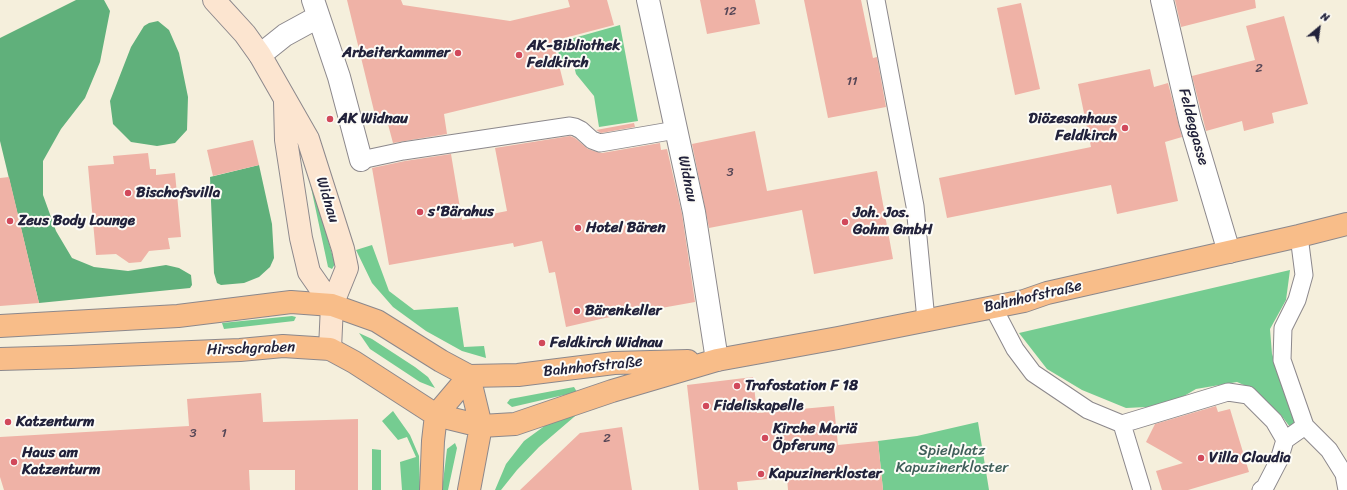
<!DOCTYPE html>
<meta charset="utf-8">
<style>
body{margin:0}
#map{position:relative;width:1347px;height:490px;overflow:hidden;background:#f5efdc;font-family:Sriracha,sans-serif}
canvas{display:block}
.north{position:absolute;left:1299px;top:8px;width:40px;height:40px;-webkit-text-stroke:3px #fdfcf7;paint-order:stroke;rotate:29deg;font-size:11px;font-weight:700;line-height:16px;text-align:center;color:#22223b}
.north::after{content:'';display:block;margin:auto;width:14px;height:18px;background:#22223b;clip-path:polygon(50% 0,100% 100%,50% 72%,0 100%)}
</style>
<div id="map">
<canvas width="1347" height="490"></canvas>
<div class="north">N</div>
</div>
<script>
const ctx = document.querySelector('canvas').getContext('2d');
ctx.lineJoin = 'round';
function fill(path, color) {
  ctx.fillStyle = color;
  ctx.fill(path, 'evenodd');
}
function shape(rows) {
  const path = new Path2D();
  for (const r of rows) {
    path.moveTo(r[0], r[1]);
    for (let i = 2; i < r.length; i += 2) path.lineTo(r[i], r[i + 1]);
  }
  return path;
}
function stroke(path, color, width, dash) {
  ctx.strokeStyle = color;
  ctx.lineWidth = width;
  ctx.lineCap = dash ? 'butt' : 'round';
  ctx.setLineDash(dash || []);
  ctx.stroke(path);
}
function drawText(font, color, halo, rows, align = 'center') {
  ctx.font = font + ' Sriracha,sans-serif';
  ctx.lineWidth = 4;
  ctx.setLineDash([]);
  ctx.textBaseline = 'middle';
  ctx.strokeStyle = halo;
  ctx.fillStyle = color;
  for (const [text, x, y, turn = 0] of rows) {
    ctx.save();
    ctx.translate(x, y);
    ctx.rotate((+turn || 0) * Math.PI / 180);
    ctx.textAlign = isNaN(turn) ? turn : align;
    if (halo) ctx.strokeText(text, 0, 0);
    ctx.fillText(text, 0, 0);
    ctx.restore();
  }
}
fill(shape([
 [620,25,638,121,599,127,594,96,576,74,573,62,561,63,556,43],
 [306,164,335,264,332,269,328,267],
 [372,245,389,291,414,310,458,307,464,347,484,346,486,358,462,351,426,331,393,307,372,283,356,250],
 [1290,270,1286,300,1270,329,1272,354,1296,418,1295,425,1290,427,1281,415,1253,389,1237,382,1196,389,1167,406,1126,408,1082,390,1047,369,1019,333],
 [292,316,296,317,294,321,224,329,222,323],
 [359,333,372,339,415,367,428,377,435,388,420,382,370,349],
 [574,387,577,392,512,407,507,403,510,399],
 [393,411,410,435,419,456,420,490,402,490,400,462,416,457,407,437,398,440,382,421],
 [581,411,539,447,517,470,501,490,495,490,506,464,524,441,550,422],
 [978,422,989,490,883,490,878,441,917,436],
 [455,443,457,448,448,490,442,490,447,449],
 [372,449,381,450,381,490,372,490]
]), '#75cc91');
fill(shape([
 [76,0,104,0,110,11,100,62,85,98,61,129,43,161,43,195,56,231,72,258,94,267,128,271,166,265,179,268,191,275,192,285,190,288,39,303,0,141,0,38],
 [158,21,169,30,179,53,188,97,187,130,175,143,157,146,131,142,113,124,110,101,131,47,144,26,149,23],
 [259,165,272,224,274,258,270,267,259,277,244,283,221,285,217,283,214,273,210,177]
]), '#60b07b');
fill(shape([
 [347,0,401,0,403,5,510,21,570,7,568,0,607,0,614,25,553,41,564,85,444,114,447,134,393,143,385,113,375,115],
 [700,0,755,0,760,24,707,34],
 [804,0,861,0,873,58,877,57,886,107,828,118],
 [1175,0,1255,0,1256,8,1181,27],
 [1021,3,1040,89,1015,95,997,8],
 [1284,16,1308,104,1272,113,1274,123,1244,131,1242,121,1206,131,1192,76,1255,60,1246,26],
 [1150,69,1154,87,1168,83,1182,137,1165,142,1178,201,1117,214,1111,185,947,218,939,178,1091,147,1078,84],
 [634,123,635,127,601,133,596,130],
 [755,131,767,191,877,171,893,259,814,274,802,210,709,228,692,144],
 [570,136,575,138,588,149,597,152,602,153,660,143,661,150,667,149,682,214,695,302,605,318,566,327,555,272,549,273,542,241,514,247,513,243,389,265,372,168,405,161,451,154,462,220,507,211,495,148],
 [253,140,259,165,213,176,207,150],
 [148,153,150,169,156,169,156,175,175,173,181,237,168,238,170,249,149,251,141,262,129,263,116,254,96,255,88,166,114,164,113,156],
 [9,177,39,303,0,306,0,178],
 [753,377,757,413,834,406,838,445,878,441,883,490,788,490,787,477,737,482,738,490,699,490,687,385],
 [261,393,263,422,358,419,358,490,295,490,295,470,249,470,250,490,4,490,0,477,0,437,189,426,187,399],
 [1216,406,1218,412,1230,409,1249,472,1188,490,1162,490,1156,471,1183,463,1146,442,1155,424],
 [622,427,632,490,520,490,580,433]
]), '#efb2a6');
const service = shape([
 [876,0,915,206,926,320],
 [361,160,403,151,570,126,575,127,581,130,592,140,600,143,676,130],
 [1299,236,1304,275,1297,300,1283,328,1282,360,1305,426,1329,450,1344,474,1347,490],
 [993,307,1015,349,1033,373,1088,410,1122,424,1142,490],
 [1122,424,1228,392,1248,395,1274,421,1285,440],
 [1261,490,1265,487,1279,460,1285,440,1305,426]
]);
const minor = shape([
 [313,0,339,77,361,160],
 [648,0,694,212,717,360],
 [1162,0,1190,121,1229,252],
 [260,55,285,35,318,17]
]);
const secondary = shape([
 [214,0,245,34,260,55,308,139,343,249,347,268,332,305,330,349],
 [285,102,286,140,301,238,309,272,332,305]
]);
const primary = shape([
 [0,326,178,316,291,302,332,305,377,321,441,361,469,376,518,375,614,363,688,361],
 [0,359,71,357,240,350,283,346,330,349,354,362,436,415,481,426,515,424,612,391,717,360,838,338,1024,301,1047,293,1299,236,1347,224],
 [469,376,481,426,469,490],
 [431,490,433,441,436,415,469,376]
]);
stroke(service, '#8c888c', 19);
stroke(minor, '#8c888c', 24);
stroke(secondary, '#8c888c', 24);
stroke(primary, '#8c888c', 24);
stroke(service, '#fff', 17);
stroke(minor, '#fff', 22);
stroke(secondary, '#fce5d0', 22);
stroke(primary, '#f8bd89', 22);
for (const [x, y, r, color] of [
 [458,53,4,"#d1495b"],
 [519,55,4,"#d1495b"],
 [330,119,4,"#d1495b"],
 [1125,128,4,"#d1495b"],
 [128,193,4,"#d1495b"],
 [420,212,4,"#d1495b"],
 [10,221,4,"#d1495b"],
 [845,222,4,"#d1495b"],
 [578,228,4,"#d1495b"],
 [577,311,4,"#d1495b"],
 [542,343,4,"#d1495b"],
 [737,386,4,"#d1495b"],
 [706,406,4,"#d1495b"],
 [8,422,4,"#d1495b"],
 [765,438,4,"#d1495b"],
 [1201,458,4,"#d1495b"],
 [14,462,4,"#d1495b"],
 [761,474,4,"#d1495b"]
]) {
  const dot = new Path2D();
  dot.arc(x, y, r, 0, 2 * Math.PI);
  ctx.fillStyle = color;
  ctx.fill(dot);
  stroke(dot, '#fdfcf7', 1.5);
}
drawText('13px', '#554656', null, [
 ["12",730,12],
 ["2",1259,69],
 ["11",852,82],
 ["3",730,173],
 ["3",193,434],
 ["1",224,434],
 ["2",607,439]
]);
drawText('bold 15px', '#22223b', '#fdfcf7', [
 ["AK-Bibliothek",527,46],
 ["Feldkirch",527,63],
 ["Arbeiterkammer",450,53,"right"],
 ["AK Widnau",338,119],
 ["Diözesanhaus",1117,119,"right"],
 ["Feldkirch",1117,136,"right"],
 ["Bischofsvilla",136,193],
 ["s'Bärahus",428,212],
 ["Joh. Jos.",853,213],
 ["Gohm GmbH",853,230],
 ["Zeus Body Lounge",18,221],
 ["Hotel Bären",586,228],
 ["Bärenkeller",585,311],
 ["Feldkirch Widnau",550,343],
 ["Trafostation F 18",745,386],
 ["Fideliskapelle",714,406],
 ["Katzenturm",16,422],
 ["Kirche Mariä",773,429],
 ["Öpferung",773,446],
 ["Haus am",22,453],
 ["Katzenturm",22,470],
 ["Villa Claudia",1209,458],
 ["Kapuzinerkloster",769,474]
], 'left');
drawText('15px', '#22223b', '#fdfcf7', [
 ["Feldeggasse",1193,127,75],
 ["Widnau",687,179,78],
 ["Widnau",327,200,73],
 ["Bahnhofstraße",1033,297,-13],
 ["Hirschgraben",251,349,-2],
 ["Bahnhofstraße",593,367,-6]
]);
drawText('15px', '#3f5e59', '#fdfcf7', [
 ["Spielplatz",952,451],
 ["Kapuzinerkloster",952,468]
]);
</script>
